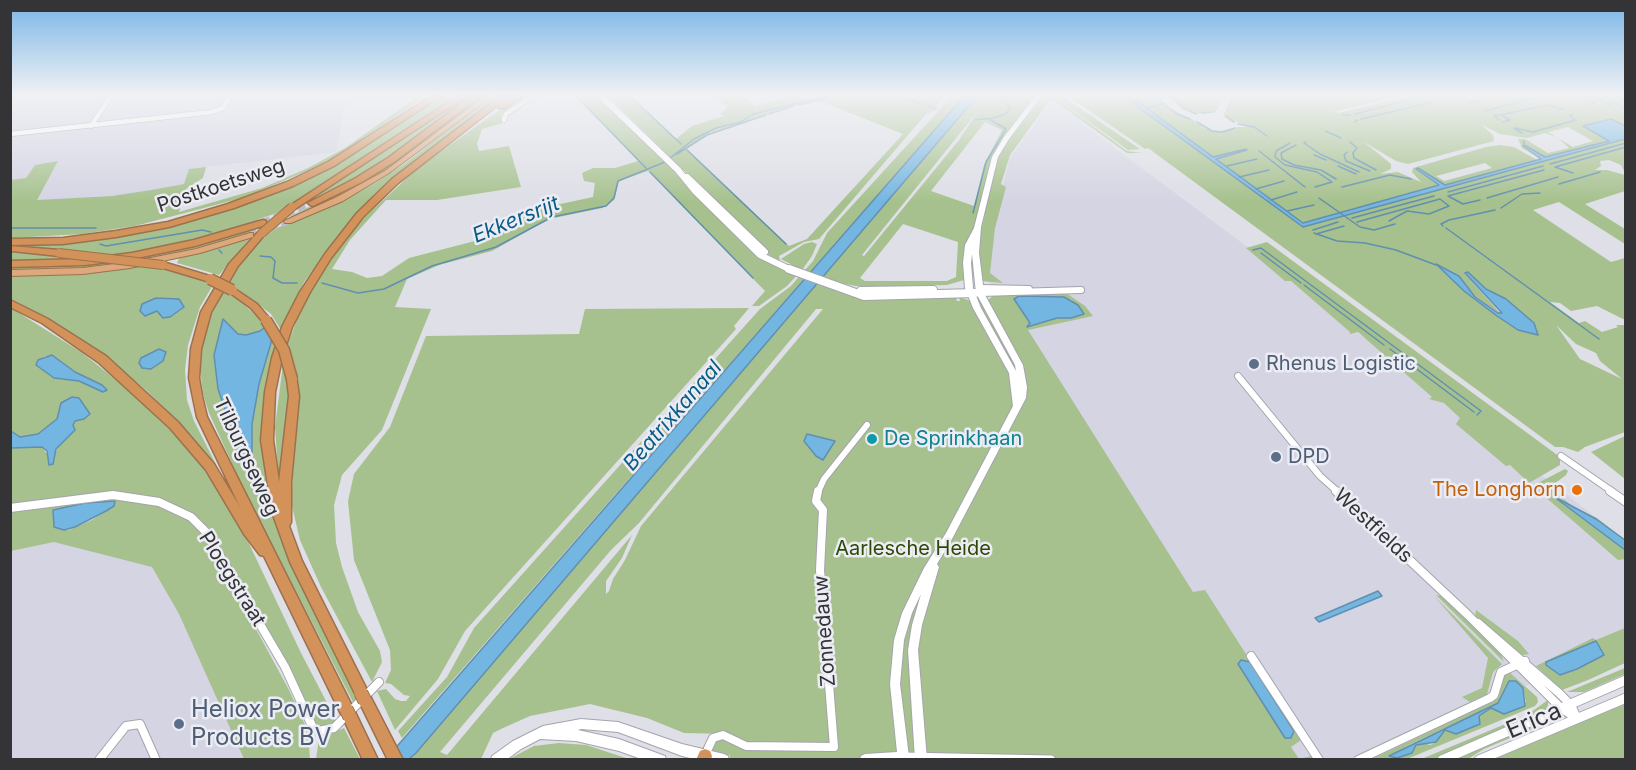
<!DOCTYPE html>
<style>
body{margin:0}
#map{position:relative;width:1636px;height:770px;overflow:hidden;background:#dedfe7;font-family:Inter,sans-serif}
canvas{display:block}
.frame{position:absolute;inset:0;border:12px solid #343437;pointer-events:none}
</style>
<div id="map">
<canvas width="1636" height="770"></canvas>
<div class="frame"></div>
</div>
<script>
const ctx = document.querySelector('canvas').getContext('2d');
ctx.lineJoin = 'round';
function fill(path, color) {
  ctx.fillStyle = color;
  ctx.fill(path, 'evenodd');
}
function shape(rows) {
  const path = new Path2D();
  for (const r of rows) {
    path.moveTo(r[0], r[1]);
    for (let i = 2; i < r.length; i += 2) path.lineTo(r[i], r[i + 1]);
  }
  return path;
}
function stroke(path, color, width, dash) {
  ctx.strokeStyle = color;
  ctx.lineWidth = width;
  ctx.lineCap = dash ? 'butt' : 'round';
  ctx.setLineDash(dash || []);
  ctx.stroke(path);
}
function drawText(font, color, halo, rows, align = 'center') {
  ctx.font = font + ' Inter,sans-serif';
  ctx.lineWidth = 5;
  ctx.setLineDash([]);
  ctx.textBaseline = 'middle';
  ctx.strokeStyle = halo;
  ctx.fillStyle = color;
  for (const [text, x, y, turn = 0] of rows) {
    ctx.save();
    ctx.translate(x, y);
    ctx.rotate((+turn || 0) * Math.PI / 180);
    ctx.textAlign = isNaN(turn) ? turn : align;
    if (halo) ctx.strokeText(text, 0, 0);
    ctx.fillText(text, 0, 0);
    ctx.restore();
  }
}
fill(shape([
 [10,94,414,94,413,97,346,103,336,152,189,169,184,184,123,195,32,201,11,200],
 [1052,101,1246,246,1625,540,1625,639,1371,759,1292,759,996,301,988,278,992,227,1010,158],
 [54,540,158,560,247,759,11,759,10,549]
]), '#d4d4e3');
fill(shape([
 [414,94,430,94,327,162,246,197,135,226,82,234,11,238,11,180,26,178,35,165,58,161,37,200,112,196,151,190,184,184,189,169,206,167,203,178,186,189,179,212,262,188,308,168,345,148,417,97,413,97],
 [443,94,458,94,277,213,259,219,256,223,195,241,129,254,68,261,11,262,10,249,69,258,75,252,13,244,40,244,193,219,334,165],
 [470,94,477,94,413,142,354,181,313,198],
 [484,94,489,94,400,162,367,183,289,220,291,216,382,170],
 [494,94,506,94,392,180,355,214,304,282,281,330,271,314,227,281,254,246,275,229,370,186,404,164],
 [522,94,535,94,501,115,503,123,482,129,477,144,479,151,509,146,521,187,437,200,386,200,350,240,332,269,352,272,367,278,382,276,409,258,479,240,542,208,593,197,595,183,584,181,582,173,593,168,615,168,638,161,574,94,598,94,654,151,661,148,606,94,628,94,676,139,692,126,724,116,720,114,727,108,716,96,723,94,740,94,755,106,796,94,890,94,934,108,905,98,909,94,930,94,936,99,940,94,945,94,936,107,939,109,926,114,819,239,804,242,779,256,780,261,788,266,769,255,688,174,683,170,675,173,765,260,797,275,787,286,759,306,752,306,765,291,648,171,619,181,614,200,602,208,549,219,492,251,439,265,407,279,395,307,431,309,382,430,342,475,334,505,336,543,342,567,358,612,380,651,382,662,372,682,321,587,300,540,291,502,299,391,296,370,288,344,302,306,317,280,345,240,366,216,420,166],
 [820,101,903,134,807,239,789,246,686,148,710,133,792,107],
 [951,94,966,94,402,738,398,731,447,677,474,628,760,309,791,286,813,261,827,233,942,107],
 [979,94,995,94,984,107,996,94,1038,94,1003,139,993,157,975,226,964,254,964,280,947,285,862,287,828,281,829,287,841,291,956,297,957,301,960,301,959,297,971,301,988,300,994,295,1066,293,1085,306,1093,316,1028,330,1193,592,1205,590,1301,740,1291,747,1299,759,1311,756,1314,759,729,759,730,755,717,754,711,749,714,742,726,734,684,733,647,718,590,704,530,716,503,728,493,733,481,759,412,760,411,757],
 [978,111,959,140,864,256,862,255],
 [985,122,1002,130,984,165,974,206,931,191],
 [903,224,958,242,956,277,947,281,865,281,860,278],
 [1056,296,1072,300,1073,318,1057,318,1027,327,1030,323,1017,297],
 [816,309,823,309,641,526,625,560,613,579,609,591,606,594,606,581,622,558,632,535,447,755,440,752,611,550,639,523],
 [1043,94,1050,94,1127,151,1142,153,1127,153,1051,99,1010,155,1001,184,1006,187,995,228,990,273,1003,283,981,281,978,246,996,161,1006,142],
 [1061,94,1062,96,1140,149,1128,150,1052,95],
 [1065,94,1120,94,1125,97,1303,227,1333,215,1303,223,1140,103,1123,94,1153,94,1178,113,1194,120,1197,125,1195,120,1204,128,1217,132,1236,127,1232,132,1237,127,1248,127,1235,121,1233,123,1223,116,1231,97,1222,101,1215,113,1197,114,1183,110,1166,94,1307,94,1311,97,1310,94,1409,94,1336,111,1320,101,1338,113,1417,94,1625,94,1625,126,1611,119,1584,126,1610,141,1545,157,1524,146,1541,159,1522,148,1518,139,1525,139,1548,153,1569,148,1558,138,1573,147,1593,141,1568,127,1548,132,1556,137,1545,133,1527,138,1500,134,1482,125,1493,135,1494,141,1408,164,1396,161,1364,142,1391,164,1391,169,1380,174,1398,172,1421,182,1412,172,1413,168,1486,147,1500,145,1514,147,1537,160,1445,185,1417,169,1440,185,1430,190,1343,212,1347,215,1625,139,1625,173,1621,165,1609,160,1600,161,1601,166,1595,170,1607,170,1625,175,1625,191,1585,204,1625,229,1625,244,1559,202,1533,210,1611,262,1625,258,1625,320,1597,306,1571,311,1560,303,1550,302,1579,323,1585,321,1602,332,1618,327,1616,325,1625,325,1625,432,1585,447,1578,452,1563,447,1555,447,1148,148,1145,149],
 [1485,163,1492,168,1444,181,1436,176],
 [1437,264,1459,275,1475,297,1501,314,1465,274,1468,273,1480,285,1495,293,1511,325,1464,291],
 [1556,325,1576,344,1596,353,1600,361,1622,379,1580,359],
 [252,230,249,235,157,258,82,269,11,272,11,267,84,265,145,256],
 [251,237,219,275,177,263,180,256],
 [812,242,817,244,812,256,802,270,781,259,804,244],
 [1267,242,1560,457,1560,465,1529,483,1510,465,1506,466,1456,424,1460,418,1444,403,1429,399,1432,397,1358,332,1350,334,1350,332,1291,281,1285,281,1246,248],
 [146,264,198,278,213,285,200,307,188,345,185,370,187,400,194,421,227,486,177,421,146,390,91,346,50,319,11,299,10,275],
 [222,290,237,298,260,319,276,347,264,406,262,450,267,485,277,529,288,558,357,698,353,702,244,490,209,413,203,394,200,367,201,344,213,306],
 [11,308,81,352,115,379,164,420,200,462,244,533,301,653,337,722,318,728,313,722,192,516,184,509,143,496,11,507,11,448,42,447,50,458,53,457,62,440,75,430,73,425,75,420,80,419,72,397,61,403,57,419,38,434,19,437,11,431],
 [52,355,75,372,103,392,79,381,58,379,43,357],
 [749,308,734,326,736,329,465,631,438,679,395,730,377,691,386,689,395,699,401,701,406,701,410,696,404,695,391,684,385,683,391,670,390,650,354,560,348,501,354,474,390,427,426,336,579,334,585,309],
 [283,364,290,391,282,488,278,471,275,427],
 [1625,436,1625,479,1591,452],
 [1565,469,1568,471,1566,475,1550,487,1573,507,1597,518,1625,540,1596,519,1579,512,1559,497,1554,497,1625,550,1625,559,1618,560,1535,488,1530,487],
 [116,498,157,504,188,519,204,533,289,690,308,731,310,759,244,759,179,614,152,567,54,542,11,551,10,510],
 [111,501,114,506,92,520,69,530,54,527,53,510,85,503],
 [1436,595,1442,596,1499,650,1504,662],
 [1434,596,1502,664,1493,672,1487,694,1470,702,1462,697,1482,688,1488,658],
 [1476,610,1518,641,1529,654,1523,655,1514,651,1475,617],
 [1625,628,1625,663,1588,680,1562,690,1536,666,1593,638,1596,640],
 [1625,668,1625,674,1584,692,1567,692],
 [1509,672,1537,697,1538,702,1535,706,1407,759,1370,760,1494,701,1499,695,1503,675],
 [1516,681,1523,688,1526,702,1499,712,1491,708,1479,716,1480,724,1456,734,1445,730,1436,742,1430,745,1422,742,1415,746,1412,753,1390,757,1407,746,1498,703],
 [1548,700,1548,710,1522,724,1436,759,1419,760,1527,715],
 [1625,701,1625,759,1483,760],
 [1552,716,1555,719,1484,749,1468,759,1450,760],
 [344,728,360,759,316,759,319,739],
 [559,743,586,745,629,759,507,760,534,746]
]), '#a6c18d');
const water = shape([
 [966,94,979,94,416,753,409,759,385,760,966,94],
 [1120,94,1140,103,1213,157,1246,149,1247,150,1216,159,1303,223,1439,185,1416,169,1418,168,1445,185,1541,159,1523,146,1526,146,1545,157,1609,141,1583,126,1611,119,1625,126,1625,139,1303,227,1120,94],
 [1436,264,1459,276,1475,297,1498,313,1502,313,1465,273,1468,272,1486,289,1506,299,1534,323,1538,335,1518,330,1497,316,1464,291,1436,264],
 [1019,296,1064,297,1078,305,1084,314,1071,318,1057,318,1027,327,1030,323,1014,299,1019,296],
 [156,298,179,299,184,307,170,317,163,318,157,311,145,316,140,311,142,304,156,298],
 [223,319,238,334,246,335,260,331,272,322,271,343,259,384,252,424,252,455,257,485,237,445,218,389,214,355,223,319],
 [159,349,166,352,163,361,151,369,142,368,139,363,141,358,159,349],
 [52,355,75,372,102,385,107,390,103,392,79,381,54,378,36,365,38,360,52,355],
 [72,397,79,398,90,414,84,419,75,421,73,425,75,430,56,449,53,464,49,465,47,451,42,447,11,448,11,431,20,437,38,434,57,419,61,403,72,397],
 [807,434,835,441,823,460,816,456,804,441,807,434],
 [1553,496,1596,519,1625,540,1625,550,1553,496],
 [115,501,114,506,106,511,75,527,64,530,54,527,53,510,85,503,115,501],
 [1378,591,1382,596,1319,622,1315,618,1378,591],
 [1596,641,1604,655,1577,669,1560,675,1546,665,1546,662,1596,641],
 [1241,660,1250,662,1294,731,1291,738,1285,738,1238,664,1241,660],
 [1509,681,1516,681,1523,688,1525,706,1504,714,1491,708,1479,716,1480,724,1456,734,1445,730,1436,742,1416,745,1412,753,1397,758,1389,756,1498,703,1509,681]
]);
fill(water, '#74b6e2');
stroke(water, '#618faf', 1.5);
stroke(shape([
 [574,94,646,168],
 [628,94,681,144],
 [891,94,935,108],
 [1151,94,1177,114,1190,119],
 [1170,94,1182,107,1196,114],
 [1589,94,1611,105],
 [1598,94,1619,105],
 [1610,94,1626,101],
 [1452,98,1464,94],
 [1581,98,1579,96,1593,101,1594,103,1588,105],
 [1470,103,1482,101],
 [798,105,828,98],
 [1622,107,1626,109],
 [1147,108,1162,104],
 [1484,111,1542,96],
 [1202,113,1211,112],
 [769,114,793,106],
 [1355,114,1412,99],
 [1572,114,1570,116,1574,119],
 [1342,115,1350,115],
 [1226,116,1234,122],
 [1503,116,1510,120,1503,122],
 [1361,119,1434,102],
 [975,120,994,118,1007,113,1010,108,1003,99,1006,94],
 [1499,120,1494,116,1549,105,1564,110],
 [1197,122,1212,131,1223,132,1235,128],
 [1354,122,1358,120],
 [1238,124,1254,127,1267,136],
 [1325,131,1341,138],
 [1522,133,1514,128,1533,132,1576,120],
 [1524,141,1524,146],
 [1306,142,1304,143,1320,154,1359,172],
 [1350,142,1357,148,1353,153,1354,158,1376,170],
 [1290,143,1276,151,1275,157,1285,165,1317,172,1332,182,1315,187],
 [1296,145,1281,153,1282,159,1294,165,1321,170,1336,179],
 [687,150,786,244],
 [1259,151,1305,187],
 [1347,152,1344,155,1346,161,1370,171],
 [677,154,707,135,766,115],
 [1314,155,1326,160],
 [669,159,694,139,716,128,741,122,753,114,835,94],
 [1550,164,1626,143],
 [1227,166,1257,159],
 [1338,166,1356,174],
 [650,172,753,278],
 [1573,173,1555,167,1626,147],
 [1239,177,1269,170],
 [1559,184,1600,172],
 [1342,187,1390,175,1411,179],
 [1256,189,1284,181],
 [1448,192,1543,166],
 [1448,196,1544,170],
 [1448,196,1463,204,1480,200],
 [1319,198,1360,227,1374,230,1395,224],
 [1487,198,1558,177],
 [1271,200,1297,192],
 [1501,208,1522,194,1540,193],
 [1287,211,1314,205],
 [973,213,986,162,1006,129,989,119],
 [1352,218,1434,196],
 [1389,221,1407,211,1429,214,1449,206,1440,199],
 [1357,222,1440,199],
 [1443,226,1441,224,1449,220,1495,210],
 [10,228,96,228],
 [1446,228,1599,339],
 [1313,230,1338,222],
 [1314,233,1337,241,1365,243,1396,250,1436,265],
 [1316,234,1344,226],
 [100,244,106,246,202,230,211,232],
 [219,250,222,253],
 [1253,250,1261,248,1481,411,1477,415],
 [1261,253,1301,283],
 [260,256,271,257,275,261,273,278,282,283,297,283],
 [322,283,358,293,384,289,432,266,496,247,552,217,606,206,614,198,618,181,665,162],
 [1304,285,1384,345],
 [1390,349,1474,412],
 [1396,363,1409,358]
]), '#618faf', 1.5);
stroke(shape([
 [250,235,288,221]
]), '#bcbdc4', 7, [7, 4]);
stroke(shape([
 [263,223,312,203]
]), '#bcbdc4', 8, [8, 4.5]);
const minorFar2 = shape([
 [504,120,506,114,536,94],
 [91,126,112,94],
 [10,134,212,112,223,108,231,94]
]);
const minorFar1 = shape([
 [979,288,1029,289],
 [980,293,1081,290],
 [1238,376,1320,476,1338,492],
 [1561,456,1613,492],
 [818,492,824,479,867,425]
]);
const minor = shape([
 [1336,491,1468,615,1562,709,1576,718],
 [1610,491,1626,502],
 [10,508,113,495,159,502,191,517,206,532,285,667,313,728,318,731,334,728,379,682],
 [1478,623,1559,693,1571,705,1576,716],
 [1251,656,1319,760],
 [705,755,713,738,723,735,746,746,834,747,820,570,823,510,816,501,818,491],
 [99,760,126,726,140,724,156,760],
 [1358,760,1490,698,1494,695,1501,672,1525,661]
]);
const tertiaryFar2 = shape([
 [599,94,678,170,695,191,760,255,793,271],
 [687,177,765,252]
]);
const tertiaryFar1 = shape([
 [789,269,864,296,975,293],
 [861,291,933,290]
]);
const tertiary = shape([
 [903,760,903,757,1051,760],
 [1442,760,1626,680],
 [1479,760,1626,698]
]);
const secondary = shape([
 [1037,94,1043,94,1009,139,998,157,981,227,979,253,984,293,1023,365,1027,387,1026,398,952,539,937,564,939,567,922,625,918,650,927,760,915,760,908,650,912,625,921,594,912,613,904,640,900,684,909,757,908,760,860,760,861,756,865,754,897,752,890,684,894,640,902,613,924,568,946,533,1013,406,1009,373,973,308,965,288,963,263,965,245,974,228,992,157,1004,137,1037,94],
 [972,254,976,293,1015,365,1016,371,981,308,973,288,971,263,972,254],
 [581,719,618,722,682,744,724,754,728,756,729,760,698,760,682,756,618,732,581,729,578,730,619,739,665,756,666,760,644,760,619,751,576,741,540,739,521,749,506,760,491,760,492,756,513,741,543,726,581,719]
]);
const trunk = shape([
 [488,94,495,94,389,173,343,201,291,223,285,223,284,221,337,197,385,171,488,94],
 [250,233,253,233,253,237,200,253,130,268,83,274,10,276,10,270,83,268,130,262,196,249,250,233]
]);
const motorway = shape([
 [435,94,444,94,334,166,293,186,234,208,169,227,116,237,63,244,10,245,10,239,63,238,116,231,168,222,228,204,287,182,328,162,435,94],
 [461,94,470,94,295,209,289,209,288,207,461,94],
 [474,94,483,94,394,162,362,182,315,205,312,206,308,203,356,178,388,158,474,94],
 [503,94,512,94,398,183,363,217,331,258,310,292,292,327,282,358,275,392,273,440,279,482,289,396,287,379,292,375,296,376,299,396,291,482,291,522,289,526,302,561,366,688,367,695,370,696,403,760,388,760,290,562,272,512,261,440,265,392,272,358,282,327,300,292,325,254,357,213,392,179,503,94],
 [515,94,524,94,505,108,499,108,499,104,515,94],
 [263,220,266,221,266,225,195,246,132,259,85,265,10,267,10,261,85,259,132,253,194,240,263,220],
 [262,230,266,233,238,266,211,312,201,349,199,378,202,396,207,417,351,704,352,711,355,712,378,760,363,760,345,722,344,715,341,714,264,556,260,555,244,534,206,470,170,428,98,362,42,323,10,307,10,300,48,319,106,356,178,422,214,464,240,507,197,417,189,378,191,349,201,312,229,264,259,231,262,230],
 [10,246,59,250,64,253,59,256,12,251,10,250,10,246],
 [163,262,213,277,215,279,210,282,160,267,158,265,163,262],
 [232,287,257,304,269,318,271,320,269,322,263,322,251,308,229,292,227,290,232,287],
 [705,749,710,751,712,756,711,760,696,760,700,751,705,749]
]);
stroke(minorFar2, '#a4a4ad', 6);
stroke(minorFar1, '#a4a4ad', 8);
stroke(minor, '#a4a4ad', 10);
stroke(tertiaryFar2, '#a4a4ad', 8);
stroke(tertiaryFar1, '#a4a4ad', 10);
stroke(tertiary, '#a4a4ad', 11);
stroke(secondary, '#a4a4ad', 2);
stroke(trunk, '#9c714e', 2);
stroke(motorway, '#9c714e', 3);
stroke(minorFar2, '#fff', 4.5);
stroke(minorFar1, '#fff', 6);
stroke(minor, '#fff', 8);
stroke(tertiaryFar2, '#fff', 6);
stroke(tertiaryFar1, '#fff', 8);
stroke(tertiary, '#fff', 9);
fill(secondary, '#fff');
fill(trunk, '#dca87c');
fill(motorway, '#d4925b');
const motorwayBridgeFar2 = shape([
 [262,233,292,207],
 [59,253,163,265]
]);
const motorwayBridgeFar1 = shape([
 [210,279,232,290],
 [266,320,284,350,292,379]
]);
const motorwayBridge = shape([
 [361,693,365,701],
 [346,709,350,717]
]);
stroke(motorwayBridgeFar2, '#9c714e', 10, []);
stroke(motorwayBridgeFar1, '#9c714e', 13, []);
stroke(motorwayBridge, '#9c714e', 15, []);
stroke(motorwayBridgeFar2, '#d4925b', 8);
stroke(motorwayBridgeFar1, '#d4925b', 10);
stroke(motorwayBridge, '#d4925b', 13);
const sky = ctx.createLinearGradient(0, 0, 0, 202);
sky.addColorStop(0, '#79b5e6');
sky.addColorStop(0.47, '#f0f1f4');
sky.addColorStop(1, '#f0f1f400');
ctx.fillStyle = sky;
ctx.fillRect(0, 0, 1636, 202);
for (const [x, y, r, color] of [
 [1254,364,6,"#5c6f8a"],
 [872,439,6,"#0f9aa8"],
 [1276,457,6,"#5c6f8a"],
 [1577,490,6,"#e8710a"],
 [179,724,6,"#5c6f8a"]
]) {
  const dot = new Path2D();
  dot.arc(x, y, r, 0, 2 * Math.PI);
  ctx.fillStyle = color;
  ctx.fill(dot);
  stroke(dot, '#ececf5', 2);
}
drawText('20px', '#343437', '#ececf5', [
 ["Postkoetsweg",221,186,-18],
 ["Tilburgseweg",246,457,65],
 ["Westfields",1373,526,43],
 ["Ploegstraat",232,579,58],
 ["Zonnedauw",825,631,-94]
]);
drawText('20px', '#4e5e75', '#ececf5', [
 ["Rhenus Logistic",1266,364],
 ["DPD",1288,457]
], 'left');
drawText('20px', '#0d838f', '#ececf5', [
 ["De Sprinkhaan",884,439]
], 'left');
drawText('20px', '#c56008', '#ececf5', [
 ["The Longhorn",1565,490]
], 'right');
drawText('20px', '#2d4a04', '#ececf5', [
 ["Aarlesche Heide",913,549]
]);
drawText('italic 21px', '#095c85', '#ececf5', [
 ["Ekkersrijt",516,220,-22],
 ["Beatrixkanaal",673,416,-49]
]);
drawText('24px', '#4e5e75', '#ececf5', [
 ["Heliox Power",191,710],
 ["Products BV",191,738]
], 'left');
drawText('24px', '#343437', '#ececf5', [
 ["Erica",1534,721,-23]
]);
</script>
